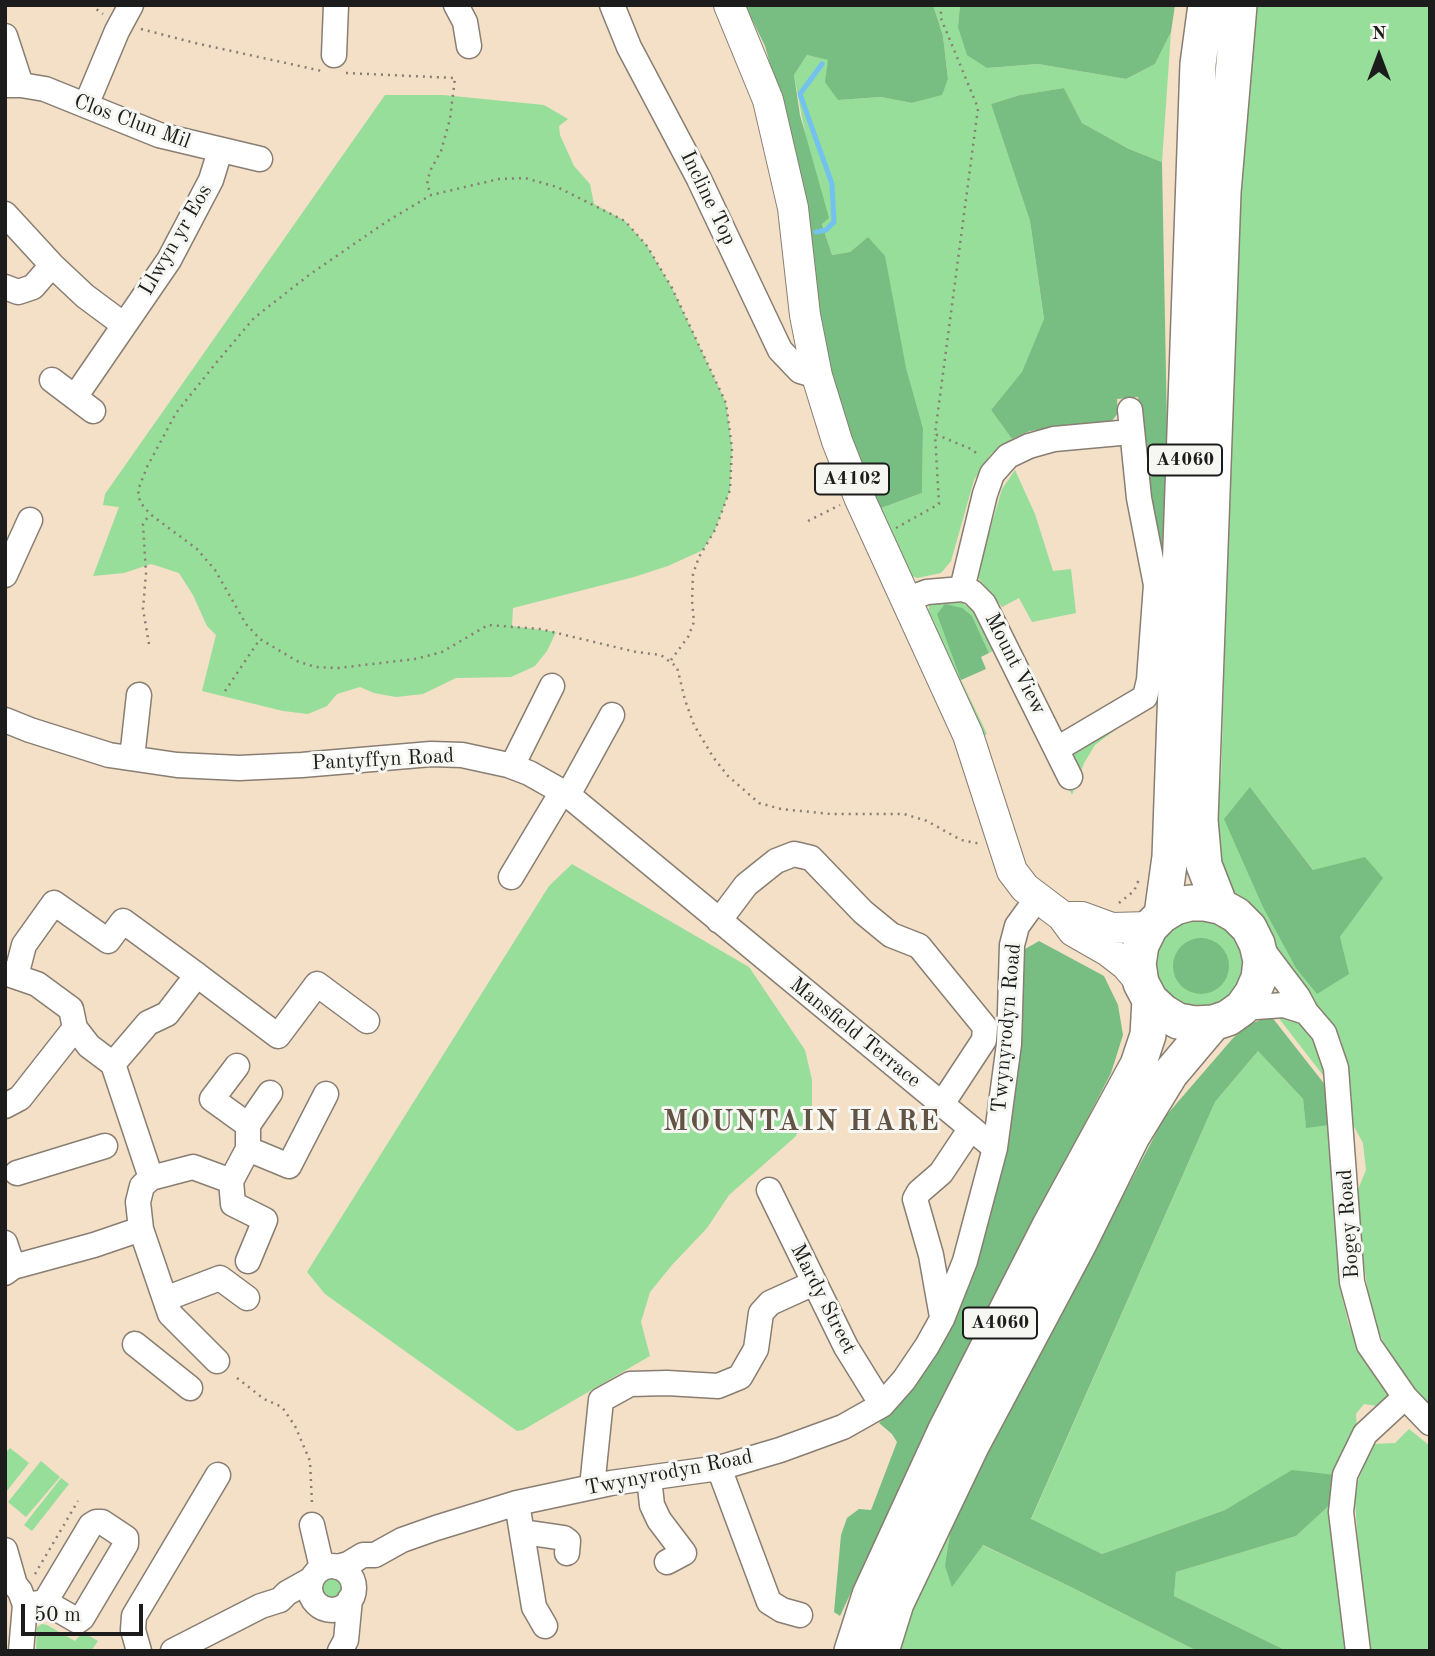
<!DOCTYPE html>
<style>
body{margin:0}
#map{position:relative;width:1435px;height:1656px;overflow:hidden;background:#f4dfc7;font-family:"Old Standard TT",serif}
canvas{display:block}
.frame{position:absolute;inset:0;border:7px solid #1c1c1c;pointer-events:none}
.north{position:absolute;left:1344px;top:21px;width:70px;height:70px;-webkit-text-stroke:5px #f6f6f2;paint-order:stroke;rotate:0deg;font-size:19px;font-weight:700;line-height:28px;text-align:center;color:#1c1c1c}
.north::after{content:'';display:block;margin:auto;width:24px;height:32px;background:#1c1c1c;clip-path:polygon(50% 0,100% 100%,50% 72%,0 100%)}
.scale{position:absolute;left:21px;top:1604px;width:122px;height:32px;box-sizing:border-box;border:4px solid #1c1c1c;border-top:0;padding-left:9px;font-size:21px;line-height:24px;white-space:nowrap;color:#1c1c1c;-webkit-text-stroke:5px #f6f6f2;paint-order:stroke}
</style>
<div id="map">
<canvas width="1435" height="1656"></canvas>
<div class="frame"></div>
<div class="north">N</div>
<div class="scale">50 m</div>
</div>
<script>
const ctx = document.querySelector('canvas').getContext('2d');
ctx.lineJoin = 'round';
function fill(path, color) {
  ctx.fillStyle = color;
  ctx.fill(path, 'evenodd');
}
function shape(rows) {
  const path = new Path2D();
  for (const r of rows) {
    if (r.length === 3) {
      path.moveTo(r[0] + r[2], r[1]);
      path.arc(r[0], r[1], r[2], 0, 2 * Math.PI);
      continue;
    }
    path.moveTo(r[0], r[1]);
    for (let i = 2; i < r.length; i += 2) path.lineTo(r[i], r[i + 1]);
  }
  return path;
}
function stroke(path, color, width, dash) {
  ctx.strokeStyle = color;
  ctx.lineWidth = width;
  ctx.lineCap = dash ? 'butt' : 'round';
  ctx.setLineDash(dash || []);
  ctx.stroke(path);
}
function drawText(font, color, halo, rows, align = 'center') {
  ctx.font = font + ' "Old Standard TT",serif';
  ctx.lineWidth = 6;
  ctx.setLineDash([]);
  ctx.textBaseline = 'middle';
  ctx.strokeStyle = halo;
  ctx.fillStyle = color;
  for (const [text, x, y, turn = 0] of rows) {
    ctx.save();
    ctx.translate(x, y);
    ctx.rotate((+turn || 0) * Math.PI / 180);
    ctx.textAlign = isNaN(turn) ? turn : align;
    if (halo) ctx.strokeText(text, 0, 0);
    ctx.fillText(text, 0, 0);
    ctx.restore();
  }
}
fill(shape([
 [933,5,960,5,958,27,988,68,1038,64,1126,79,1155,64,1171,32,1162,162,1129,149,1082,123,1064,88,1020,95,991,104,1030,221,1044,320,1022,373,991,410,1012,439,991,454,974,480,951,561,941,573,917,578,910,575,881,508,922,493,923,428,868,237,850,252,832,255,822,223,794,75,807,55,829,60,838,100,881,97,912,103,941,95,948,79,943,36],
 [1250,5,1430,5,1430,1409,1391,1359,1372,1317,1360,1240,1357,1192,1366,1170,1363,1143,1351,1121,1347,1070,1341,1040,1322,1010,1298,985,1218,878,1215,782,1221,779,1239,169],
 [1250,787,1314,871,1382,878,1340,937],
 [385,95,443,95,544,105,568,119,559,126,560,135,574,166,590,184,594,204,625,221,647,246,672,288,726,403,732,448,730,490,715,530,703,550,668,566,634,577,513,608,512,626,556,632,547,651,535,666,511,677,456,678,423,694,396,697,374,693,360,687,337,694,327,706,308,714,283,711,202,691,216,635,207,626,193,595,179,573,151,564,124,573,93,576,119,507,103,505,105,494],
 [1015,470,1035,514,1053,571,1071,569,1076,613,1032,622,1019,598,1002,607,979,579,978,570,1002,489],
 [957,600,974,610,994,650,989,653,972,616,961,680,987,734,981,738,929,620,928,610,931,602],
 [1135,715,1095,745,1084,763,1072,795,1067,785,1070,748],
 [572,864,749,967,805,1050,812,1080,812,1108,795,1137,729,1195,707,1228,672,1265,650,1292,641,1322,650,1356,523,1430,517,1431,325,1294,307,1272,549,886],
 [1199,964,44],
 [1274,1012,1304,1021,1316,1036,1329,1083],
 [1258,1051,1303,1099,1306,1127,1329,1125,1339,1284,1348,1322,1367,1365,1388,1395,1385,1401,1377,1406,1364,1404,1356,1414,1357,1429,1336,1475,1292,1471,1225,1510,1102,1554,1031,1520,1215,1102],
 [1409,1429,1430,1446,1430,1651,1371,1651,1359,1556,1355,1501,1358,1481,1372,1444,1395,1443],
 [10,1448,29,1463,6,1492,5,1453],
 [41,1461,60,1477,26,1517,8,1502],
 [61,1478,69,1484,32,1531,24,1525],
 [1334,1501,1350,1651,1287,1651,1174,1596,1176,1572,1296,1536],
 [952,1522,952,1586,982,1545,1071,1587,1197,1651,896,1651,905,1621],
 [331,1588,12],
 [42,1624,47,1625,75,1641,83,1632,98,1641,91,1651,36,1651,37,1627]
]), '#96de99');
fill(shape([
 [745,5,933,5,943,36,948,79,942,95,912,103,881,97,838,100,825,82,828,60,807,55,794,75,800,115,829,218,822,224,832,255,850,252,868,237,885,256,906,368,923,428,922,493,881,508,841,421,819,342,790,134,765,46],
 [960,5,1175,5,1171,32,1155,64,1126,79,1038,64,987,68,967,55,958,27],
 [1064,88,1082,123,1129,149,1162,162,1168,482,1165,554,1160,553,1138,397,1117,399,1118,413,1112,421,1030,431,1012,439,991,410,1022,372,1044,319,1030,221,991,104,1020,95],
 [945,604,962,608,972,616,989,653,981,657,986,669,961,680,937,614],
 [1250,787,1313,870,1365,857,1383,878,1340,937,1349,974,1317,994,1296,968,1263,907,1224,819],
 [1201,966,28],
 [1039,941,1104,976,1118,1005,1123,1035,1111,1073,932,1418,840,1616,834,1612,841,1535,847,1518,859,1509,871,1510,897,1442,892,1434,879,1423,890,1412,954,1321,1021,967,1025,949],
 [1271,1016,1326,1086,1329,1125,1306,1128,1303,1099,1258,1051,1215,1102,1031,1519,1102,1554,1225,1510,1292,1470,1336,1475,1334,1501,1296,1536,1176,1572,1174,1596,1287,1651,1197,1651,1071,1587,983,1545,952,1587,945,1566,952,1522,1164,1118,1234,1037,1250,1024]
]), '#78bd81');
stroke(shape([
 [816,232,826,230,834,222,832,184,800,94,822,64]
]), '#73c1ee', 5);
const minor = shape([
 [456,5,465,22,469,46],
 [612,5,629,47,699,179,780,350,800,371,817,376],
 [5,36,21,85],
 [334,55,336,5],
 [5,85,21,85,45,89,159,135,260,159],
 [86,105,117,31,131,5],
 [5,214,52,265,85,296,124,325],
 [5,287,18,292,33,287,52,265],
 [52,380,93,411],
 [75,397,169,260,211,180,220,151],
 [5,575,30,520],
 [962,589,985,494,992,474,1008,456,1029,446,1054,439,1131,432],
 [908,599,927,592,962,589,972,592,984,604,1070,777],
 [5,720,30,730,109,755,177,765,239,768,302,765,431,754,462,755,508,765,529,773,568,795,995,1148],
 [1057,749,1145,697,1149,680,1156,585,1139,498,1130,410],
 [132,758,139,695],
 [512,766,552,686],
 [568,795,612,715],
 [511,877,562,792],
 [719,921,746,885,776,861,794,854,811,858,863,912,891,935,919,946,985,1027,984,1040,942,1104],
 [1258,944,1298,997,1306,1012,1324,1033,1336,1068,1352,1282,1369,1345,1405,1397,1430,1423],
 [5,973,37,984,71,1009,75,1028,89,1046,113,1064],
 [16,976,24,945,54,903,108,941,123,921,197,975],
 [1242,1008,1284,1005,1306,1012],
 [113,1064,148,1023,167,1014,197,975,278,1036,317,984,367,1021],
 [113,1064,151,1178],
 [5,1106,20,1098,75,1028],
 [248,1125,270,1093],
 [248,1149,289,1166,326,1094],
 [17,1173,105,1146],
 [151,1178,193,1167,231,1181,248,1149,248,1125,212,1099,237,1066],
 [151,1178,142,1186,138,1202,141,1229,170,1314,217,1361],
 [231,1181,233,1204,265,1220,248,1261],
 [769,1190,846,1347,882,1405],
 [5,1243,13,1267],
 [5,1273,13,1267,94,1245,141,1229],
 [165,1299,220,1278,247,1298],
 [942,1317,931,1255,915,1199,919,1192,941,1173,971,1128],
 [135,1344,190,1388],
 [719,1468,769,1602,782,1610,800,1615],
 [649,1478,652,1505,659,1520,684,1553,667,1562],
 [592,1487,601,1400,630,1384,667,1383,718,1386,740,1377,756,1349,761,1313,770,1303,814,1283],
 [517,1503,534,1607,545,1626],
 [312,1525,322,1568],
 [523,1532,564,1538,568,1541,567,1553],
 [5,1550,15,1585,20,1591,25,1605,21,1651],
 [332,1588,22],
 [337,1567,348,1564,363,1555,375,1555,402,1540,436,1528,517,1503,611,1483,719,1468,780,1450,843,1427,882,1405,904,1380,927,1346,942,1319,965,1261,995,1148,1009,1044,1012,945,1017,926,1038,897],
 [25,1605,45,1602,78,1621,82,1618,126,1544,126,1538,102,1522,96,1522,91,1525,45,1602],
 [139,1651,133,1630,134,1616,218,1475],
 [173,1651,261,1606,280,1600,287,1593,312,1579],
 [340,1651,346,1640,350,1599],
 [1358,1651,1341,1512,1345,1475,1365,1434,1405,1397]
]);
const major = shape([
 [729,5,768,100,793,208,805,315,817,376,837,441,859,497,968,735,1012,871,1025,888,1062,916,1073,931,1108,951,1126,965,1141,983],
 [1070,917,1082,917,1112,928,1150,927]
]);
const highway = shape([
 [1220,906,1204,865,1200,820,1223,192,1239,5],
 [1162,915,1170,857,1198,64,1206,5],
 [852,1651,870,1595,945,1432,1050,1226,1138,1065,1148,1035,1150,1000],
 [881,1651,896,1603,972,1444,1079,1243,1132,1136,1170,1074,1213,1023,1228,1018,1242,1008,1252,994,1259,978,1261,961,1257,944,1249,928,1236,915,1220,906,1205,903,1190,903,1175,907,1162,915,1150,927,1141,945,1138,964,1141,983,1150,1000,1163,1012,1178,1021,1195,1024,1213,1023]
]);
stroke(minor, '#887e72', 27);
stroke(major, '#887e72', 32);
stroke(highway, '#887e72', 38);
stroke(shape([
 [91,5,103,14],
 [943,5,940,16,978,108,935,434,971,449,980,456],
 [141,29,195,43,322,71],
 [346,73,455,78,450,119,441,151,430,171,427,184,431,195],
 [808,521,840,505],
 [896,528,939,504,935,434],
 [149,644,143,609,146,573,143,524,150,514],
 [671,660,688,637,694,622,692,601,693,574,699,557,715,530,730,490,732,448,726,403,672,288,647,246,625,221,557,187,525,178,499,179,431,195,386,222,309,275,254,318,216,363,176,413,147,467,138,490,140,502,150,514,197,549,215,570,246,624,260,639,297,661,315,667,338,668,415,659,442,652,488,625,540,629,636,652,661,655,677,667,685,700,694,725,713,757,728,776,759,803,781,809,831,814,904,814,927,821,961,840,981,844],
 [225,691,260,639],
 [1119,903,1134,891,1140,877],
 [237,1378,264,1399,282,1407,295,1426,310,1461,312,1504],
 [35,1574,78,1501]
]), '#887e72', 2.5, [2, 5]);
stroke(minor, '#fff', 24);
stroke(major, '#fff', 30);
stroke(highway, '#fff', 35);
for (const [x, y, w] of [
 [1185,460,74],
 [852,479,74],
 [1000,1323,74]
]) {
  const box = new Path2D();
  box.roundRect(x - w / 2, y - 15.5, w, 31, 5);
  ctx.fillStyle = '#f6f6f2';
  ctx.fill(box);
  stroke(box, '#1c1c1c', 2);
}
drawText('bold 19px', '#1c1c1c', null, [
 ["A4060",1185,460],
 ["A4102",852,479],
 ["A4060",1000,1323]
]);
drawText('21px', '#1c1c1c', '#f6f6f2', [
 ["Clos Clun Mil",132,122,20],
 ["Incline Top",708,198,64],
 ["Llwyn yr Eos",176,240,-60],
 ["Mount View",1015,664,63],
 ["Pantyffyn Road",383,760,-3],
 ["Twynyrodyn Road",1007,1028,-85],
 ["Mansfield Terrace",855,1033,39],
 ["Bogey Road",1349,1224,-94],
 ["Mardy Street",823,1299,63],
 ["Twynyrodyn Road",669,1473,-11]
]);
ctx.letterSpacing = '2px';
drawText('bold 28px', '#625345', '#f6f6f2', [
 ["MOUNTAIN HARE",802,1123]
]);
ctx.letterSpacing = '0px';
</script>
